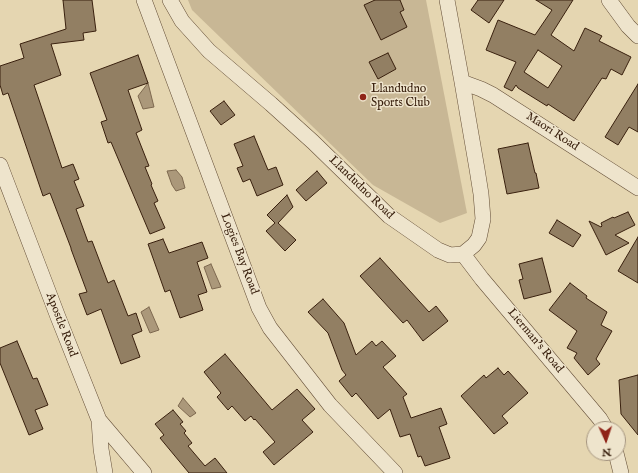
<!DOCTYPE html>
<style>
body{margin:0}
#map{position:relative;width:638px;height:473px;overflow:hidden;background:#e5d6b1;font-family:"IM FELL English",serif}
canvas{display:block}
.north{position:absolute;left:586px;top:421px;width:40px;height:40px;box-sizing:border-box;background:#eee4cc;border:1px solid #a69680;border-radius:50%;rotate:177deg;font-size:11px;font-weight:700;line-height:16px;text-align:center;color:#39200e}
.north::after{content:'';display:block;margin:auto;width:14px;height:18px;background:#8f2418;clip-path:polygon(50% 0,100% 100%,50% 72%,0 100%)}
</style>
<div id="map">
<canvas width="638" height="473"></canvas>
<div class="north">N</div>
</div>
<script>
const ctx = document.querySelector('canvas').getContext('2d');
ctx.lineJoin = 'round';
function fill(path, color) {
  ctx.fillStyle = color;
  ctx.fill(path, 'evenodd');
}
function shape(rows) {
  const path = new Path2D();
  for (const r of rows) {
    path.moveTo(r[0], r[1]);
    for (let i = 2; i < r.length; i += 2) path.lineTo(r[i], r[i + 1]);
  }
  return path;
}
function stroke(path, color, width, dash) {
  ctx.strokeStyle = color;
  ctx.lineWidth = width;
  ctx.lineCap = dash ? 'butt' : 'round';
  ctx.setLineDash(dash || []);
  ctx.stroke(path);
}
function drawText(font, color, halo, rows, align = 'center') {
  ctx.font = font + ' "IM FELL English",serif';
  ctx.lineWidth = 3;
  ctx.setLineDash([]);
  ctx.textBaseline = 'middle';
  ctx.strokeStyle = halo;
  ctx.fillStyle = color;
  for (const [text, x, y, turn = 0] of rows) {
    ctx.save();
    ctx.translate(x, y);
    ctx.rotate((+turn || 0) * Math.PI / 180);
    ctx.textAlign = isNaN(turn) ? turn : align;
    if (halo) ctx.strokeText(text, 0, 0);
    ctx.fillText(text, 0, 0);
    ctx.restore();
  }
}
fill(shape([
 [188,0,426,0,467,213,440,223,373,185,192,10]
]), '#c8b795');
const water = shape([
 [148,83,154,107,143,109,138,96,148,83],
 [176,170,182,177,185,188,176,191,172,185,167,171,176,170],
 [211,264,221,287,212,289,204,267,211,264],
 [149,307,159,330,150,333,141,312,149,307],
 [183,398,196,413,190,417,178,406,183,398]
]);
fill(water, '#ab987a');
stroke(water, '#7d684f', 1);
const building = shape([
 [63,0,92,0,96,31,83,33,84,40,51,44,61,75,34,85,62,168,73,164,79,179,74,181,84,206,76,209,88,242,92,241,108,283,114,280,128,316,136,313,142,331,132,335,140,357,121,364,101,309,87,315,79,294,87,292,71,249,71,248,50,193,43,196,8,93,3,95,0,85,0,66,24,58,20,44,66,29,63,0],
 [375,0,400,0,404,10,400,12,407,27,381,40,364,5,375,0],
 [478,0,504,0,489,23,471,10,478,0],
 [536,0,573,0,551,35,574,51,585,28,602,36,599,41,631,57,622,75,611,69,606,79,602,78,574,121,548,104,547,106,518,88,516,85,512,91,504,87,516,62,486,50,498,20,535,35,552,10,536,0],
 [538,50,562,66,548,88,524,72,538,50],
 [388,53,396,69,378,79,369,62,388,53],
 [138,55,148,83,128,90,142,130,136,133,149,166,145,167,152,184,151,185,158,201,154,203,165,228,150,234,111,142,108,143,101,122,107,120,90,73,138,55],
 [638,84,638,132,629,127,618,145,605,137,638,84],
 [224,101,235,115,221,125,210,111,224,101],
 [254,136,268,170,276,167,283,185,257,196,250,179,243,182,237,168,243,166,234,144,254,136],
 [528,143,535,173,536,173,539,188,507,194,498,149,528,143],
 [317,171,327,183,306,201,296,190,317,171],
 [287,195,293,207,278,223,296,240,285,251,266,231,275,223,267,215,287,195],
 [628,212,635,225,615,235,629,243,606,255,589,221,601,227,602,226,601,223,613,217,614,218,628,212],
 [557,220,581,235,573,247,549,233,557,220],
 [638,237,638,283,618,271,638,237],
 [163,239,169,253,202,242,208,258,197,262,207,292,198,295,203,310,180,318,170,290,165,292,148,244,163,239],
 [380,258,429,312,436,306,448,321,423,341,407,320,403,323,360,276,380,258],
 [542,258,551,292,524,299,519,280,523,279,519,264,542,258],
 [570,283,587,296,586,298,607,312,601,325,612,331,596,359,600,364,588,375,574,358,577,353,567,348,577,331,549,310,570,283],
 [323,299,344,323,356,355,372,341,376,346,382,341,396,356,383,367,407,394,403,397,411,418,441,408,447,424,439,427,450,458,425,466,421,456,418,457,410,434,400,437,390,409,378,419,356,393,352,397,339,381,346,375,342,370,328,333,308,312,323,299],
 [17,341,33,379,37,378,48,405,35,410,43,429,29,435,0,363,0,348,17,341],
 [225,354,272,410,297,389,315,409,302,420,313,432,274,465,263,452,275,442,255,419,254,420,251,416,245,421,232,406,228,410,217,397,221,393,204,372,225,354],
 [498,368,504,375,508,371,528,393,502,416,508,423,494,434,461,396,484,375,486,378,498,368],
 [638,375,638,435,621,414,619,380,638,375],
 [173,410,183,422,180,424,186,431,184,433,192,443,188,446,205,466,215,458,227,473,189,473,160,438,164,435,155,424,173,410]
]);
fill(building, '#927f63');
stroke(building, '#39200e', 1);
const minor = shape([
 [144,0,259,308,270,328,330,405,395,473],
 [170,0,182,21,209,51,271,104,313,142,389,216,438,250,450,255,463,254,474,245,479,238,483,219,481,194,477,169,462,82,447,0],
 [609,0,628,26,638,36],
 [462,82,481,89,493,95,638,188],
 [0,165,58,317,99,420,144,473],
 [463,254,482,279,600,419,606,429],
 [99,420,101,449,105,473],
 [616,453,621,473]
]);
stroke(minor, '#644e37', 16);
stroke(minor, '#eee4cc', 15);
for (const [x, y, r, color] of [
 [363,97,4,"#8f2418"]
]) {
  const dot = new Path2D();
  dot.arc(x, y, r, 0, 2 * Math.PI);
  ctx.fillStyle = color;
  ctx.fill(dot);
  stroke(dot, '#eee4cc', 1.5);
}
drawText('12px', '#39200e', '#eee4cc', [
 ["Llandudno",371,90],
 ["Sports Club",371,104]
], 'left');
drawText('12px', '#39200e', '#eee4cc', [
 ["Maori Road",552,132,33],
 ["Llandudno Road",361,188,44],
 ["Logies Bay Road",239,254,69],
 ["Apostle Road",61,325,69],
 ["Lierman's Road",535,341,50]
]);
</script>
